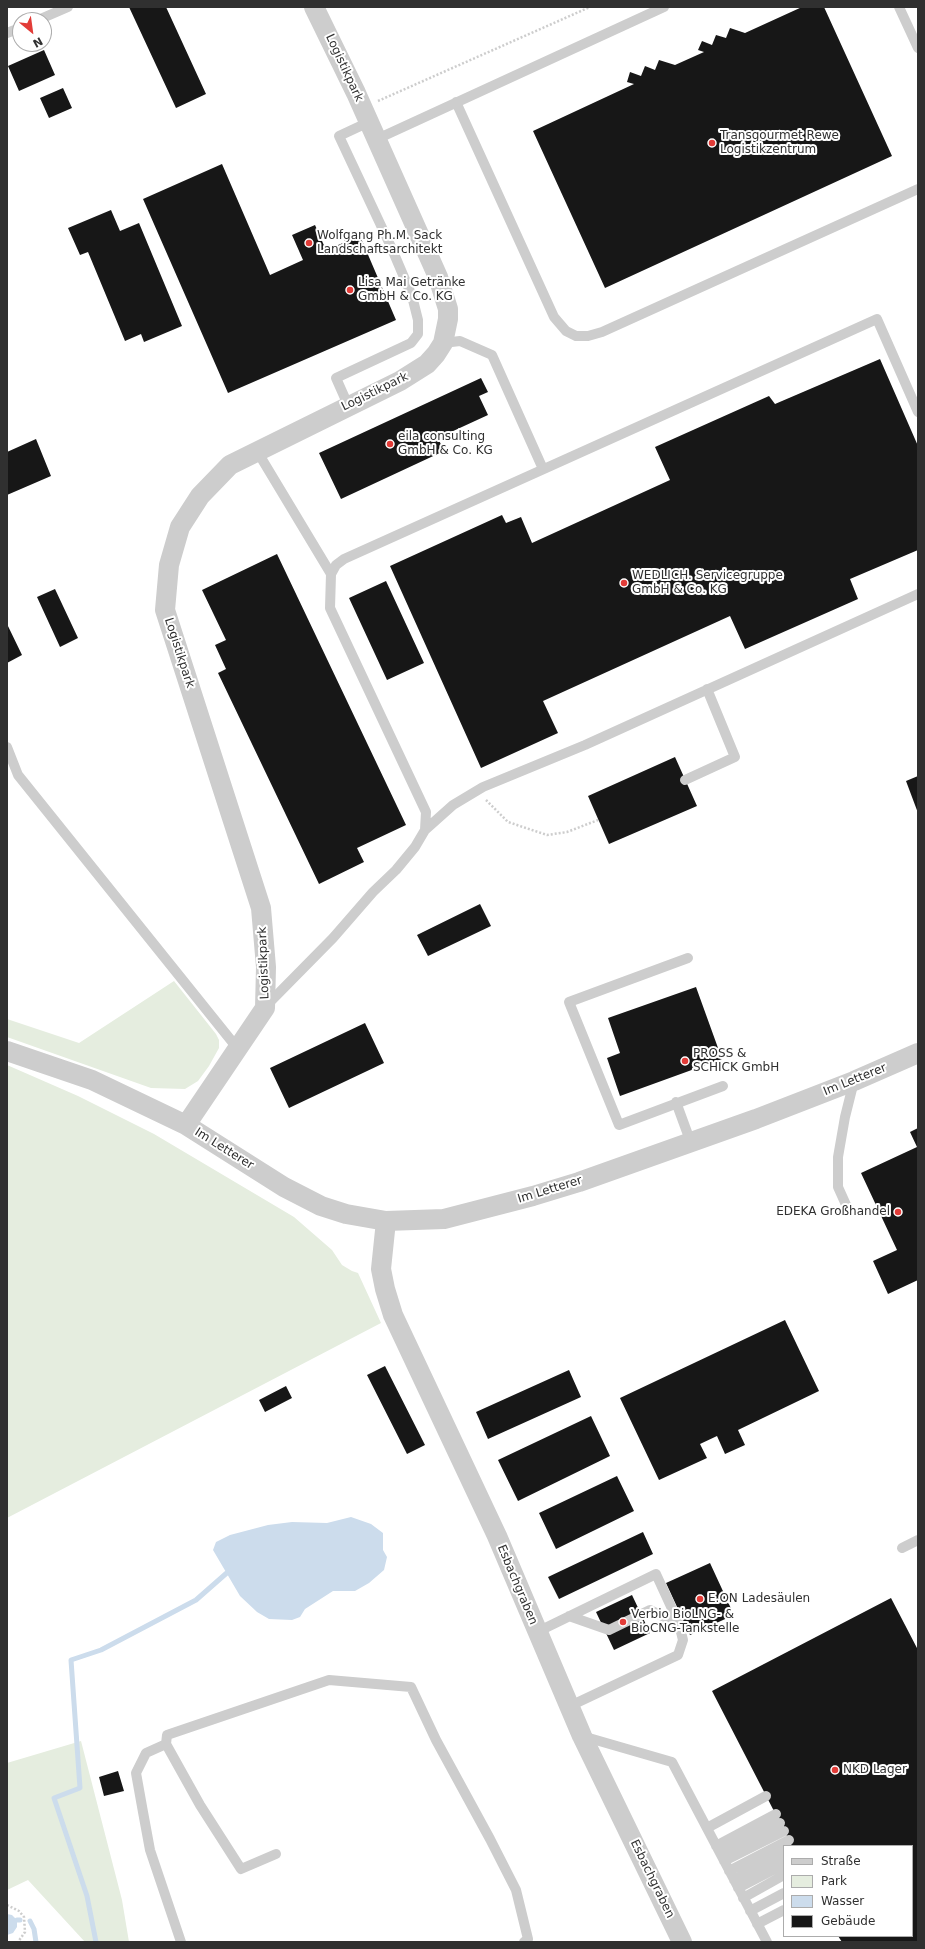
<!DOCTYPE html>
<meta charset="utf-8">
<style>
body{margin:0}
#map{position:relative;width:925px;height:1949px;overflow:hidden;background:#fff;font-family:"DejaVu Sans",sans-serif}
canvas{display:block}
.frame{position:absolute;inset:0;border:8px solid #303030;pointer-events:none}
.legend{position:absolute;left:783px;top:1845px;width:130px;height:92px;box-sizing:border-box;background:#fff;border:1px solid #acacac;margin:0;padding:5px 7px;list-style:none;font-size:12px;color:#303030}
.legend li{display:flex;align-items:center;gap:8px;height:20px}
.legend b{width:20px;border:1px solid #acacac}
.north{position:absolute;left:12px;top:12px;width:40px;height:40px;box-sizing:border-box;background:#fff;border:1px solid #acacac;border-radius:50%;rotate:151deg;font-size:11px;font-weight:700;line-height:16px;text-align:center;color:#303030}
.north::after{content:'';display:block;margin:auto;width:14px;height:18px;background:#e23c38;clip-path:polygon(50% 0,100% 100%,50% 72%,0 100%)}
</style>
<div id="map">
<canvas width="925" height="1949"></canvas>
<div class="frame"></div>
<ul class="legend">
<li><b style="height:5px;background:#cdcdcd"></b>Straße</li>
<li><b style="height:11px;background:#e5eddf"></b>Park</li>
<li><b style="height:11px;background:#ccdcec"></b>Wasser</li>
<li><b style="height:11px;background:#171717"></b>Gebäude</li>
</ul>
<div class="north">N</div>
</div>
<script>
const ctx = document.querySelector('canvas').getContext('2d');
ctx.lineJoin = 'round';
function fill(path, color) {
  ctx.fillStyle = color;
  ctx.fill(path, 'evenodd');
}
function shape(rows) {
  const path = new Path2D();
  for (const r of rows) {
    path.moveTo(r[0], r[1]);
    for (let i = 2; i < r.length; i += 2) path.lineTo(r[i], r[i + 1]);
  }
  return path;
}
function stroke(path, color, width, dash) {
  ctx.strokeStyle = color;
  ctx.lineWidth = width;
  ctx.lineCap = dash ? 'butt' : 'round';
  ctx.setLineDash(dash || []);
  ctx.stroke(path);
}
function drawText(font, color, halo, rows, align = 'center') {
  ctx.font = font + ' "DejaVu Sans",sans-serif';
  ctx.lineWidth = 4;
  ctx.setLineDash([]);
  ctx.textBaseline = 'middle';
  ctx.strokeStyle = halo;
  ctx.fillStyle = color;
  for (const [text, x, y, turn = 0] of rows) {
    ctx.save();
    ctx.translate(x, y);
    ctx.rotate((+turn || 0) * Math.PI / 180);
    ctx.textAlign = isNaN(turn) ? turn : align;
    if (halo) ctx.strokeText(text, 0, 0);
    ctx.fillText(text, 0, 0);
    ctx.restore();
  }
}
fill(shape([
 [174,981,216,1034,219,1040,219,1048,209,1066,198,1081,185,1089,151,1088,7,1037,7,1019,79,1043],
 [7,1065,78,1096,154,1134,294,1217,332,1250,342,1265,352,1271,358,1273,381,1323,7,1518],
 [81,1741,122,1900,129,1942,85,1942,28,1880,7,1890,7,1763]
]), '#e5eddf');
fill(shape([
 [351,1517,371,1524,383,1533,383,1550,387,1557,384,1570,369,1583,355,1591,333,1591,305,1609,300,1617,292,1620,269,1619,257,1612,240,1596,213,1550,216,1542,230,1535,268,1525,292,1522,327,1523],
 [7,1914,12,1915,17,1920,17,1927,13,1933,7,1935]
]), '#ccdcec');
stroke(shape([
 [17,1920,20,1920],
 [30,1921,34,1929,36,1942],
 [96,1942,87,1896,54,1798,80,1788,71,1660,101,1650,196,1600,229,1571]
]), '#ccdcec', 5);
fill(shape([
 [129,7,166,7,206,94,176,108],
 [802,7,824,7,892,156,605,288,533,131,634,84,627,82,630,72,641,76,645,66,655,70,659,60,675,65,704,52,698,50,702,41,712,45,716,35,726,38,730,28,745,33],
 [44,50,55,75,19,91,8,66],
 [63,88,72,108,49,118,40,98],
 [222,164,270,275,303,260,292,235,315,225,326,250,360,236,396,320,228,393,143,199],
 [111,210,120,231,139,223,182,326,144,342,141,334,125,341,88,252,80,255,68,228],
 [880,359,918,446,918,550,850,579,858,599,745,649,730,616,543,701,558,733,481,768,390,566,502,515,506,523,521,517,532,543,670,480,655,447,769,396,775,404],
 [481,378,488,392,479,396,488,415,438,438,444,451,341,499,319,453],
 [36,439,51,476,7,495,7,452],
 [277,554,406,825,357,848,364,862,319,884,218,673,226,669,215,645,226,640,202,590],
 [386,581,424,663,387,680,349,598],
 [55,589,78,638,60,647,37,597],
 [7,624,22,655,7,663],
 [675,757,697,806,609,844,588,796],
 [918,776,918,813,906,781],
 [480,904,491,926,428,956,417,935],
 [696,987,722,1059,620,1096,607,1058,620,1053,608,1018],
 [365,1023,384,1063,289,1108,270,1068],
 [918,1128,918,1280,888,1294,873,1261,897,1250,861,1173,917,1147,910,1132],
 [785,1320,819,1391,738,1430,745,1445,725,1454,717,1436,700,1444,707,1458,659,1480,620,1398],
 [385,1366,425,1445,407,1454,367,1375],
 [569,1370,581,1397,488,1439,476,1412],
 [286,1386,292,1398,265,1412,259,1400],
 [591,1416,610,1456,518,1501,498,1460],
 [617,1476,634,1511,556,1549,539,1513],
 [643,1532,653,1554,559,1599,548,1577],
 [710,1563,734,1615,690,1635,666,1583],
 [632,1595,650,1633,614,1650,596,1612],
 [891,1598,918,1650,918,1942,842,1942,838,1936,912,1936,912,1846,792,1846,712,1691],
 [118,1771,124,1791,104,1796,99,1777]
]), '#171717');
stroke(shape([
 [378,101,590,7],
 [486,800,508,822,547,835,567,832,598,820],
 [7,1905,19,1911,24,1917,25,1932,18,1942]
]), '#cdcdcd', 2.5, [2, 2]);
stroke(shape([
 [899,7,918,48],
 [38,20,68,7],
 [7,33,20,28],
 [456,102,554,317,566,331,576,336,588,336,602,332,918,189],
 [377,139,664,7],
 [443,343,460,341,492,355,543,469],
 [348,405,336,378,411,343,418,334,418,320,412,296,392,249,339,136,369,122],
 [257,451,331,574],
 [7,747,18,775,238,1049],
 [685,780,735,757,707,689],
 [425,830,453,805,483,787,585,745,918,594],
 [688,958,569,1002,619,1125,723,1086],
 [266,1006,333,938,373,892,396,870,415,847,425,830,426,812,330,608,331,574,336,565,344,559,877,319,918,412],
 [676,1102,691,1143],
 [847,1207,838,1187,838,1157,845,1117,854,1081],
 [902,1548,918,1540],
 [569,1616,609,1630,650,1610,679,1624],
 [537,1632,656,1574,679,1624,683,1640,678,1655,570,1706],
 [582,1736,672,1762,767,1942],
 [166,1744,200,1805,241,1869,276,1854],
 [707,1828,766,1796],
 [716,1846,776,1814],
 [721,1854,780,1823],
 [724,1861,784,1831],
 [729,1871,789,1840],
 [734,1880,784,1853],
 [738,1888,784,1864],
 [743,1898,784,1875],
 [750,1911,784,1893],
 [757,1924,784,1910],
 [181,1942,150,1850,143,1812,136,1773,146,1753,166,1744,167,1735,329,1680,411,1687,436,1740,490,1839,516,1890,528,1939,524,1942]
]), '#cdcdcd', 10);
stroke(shape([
 [7,1051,92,1080,186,1125,284,1187,321,1206,346,1214,386,1221,444,1219,533,1196,579,1182,756,1119,854,1081,918,1053],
 [186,1125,265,1008,266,967,261,908,165,610,169,565,180,527,200,496,230,465,400,381,427,364,436,354,443,343,448,319,448,309,438,277,356,93,314,7],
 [386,1221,381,1269,385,1289,393,1315,497,1536,582,1736,682,1942]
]), '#cdcdcd', 20);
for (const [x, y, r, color] of [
 [712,143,4,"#e23c38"],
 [309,243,4,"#e23c38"],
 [350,290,4,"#e23c38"],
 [390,444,4,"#e23c38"],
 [624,583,4,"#e23c38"],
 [685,1061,4,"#e23c38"],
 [898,1212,4,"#e23c38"],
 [700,1599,4,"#e23c38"],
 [623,1622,4,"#e23c38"],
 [835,1770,4,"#e23c38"]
]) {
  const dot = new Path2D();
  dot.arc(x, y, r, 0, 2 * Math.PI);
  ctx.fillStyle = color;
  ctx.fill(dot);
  stroke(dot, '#fff', 1.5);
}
drawText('12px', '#303030', '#fff', [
 ["Logistikpark",344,68,65],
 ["Logistikpark",375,392,-26],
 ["Logistikpark",179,653,72],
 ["Logistikpark",264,963,-92],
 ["Im Letterer",855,1080,-22],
 ["Im Letterer",224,1149,32],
 ["Im Letterer",550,1190,-17],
 ["Esbachgraben",517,1585,67],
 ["Esbachgraben",652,1879,64]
]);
drawText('12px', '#303030', '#fff', [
 ["Transgourmet Rewe",720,136],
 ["Logistikzentrum",720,150],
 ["Wolfgang Ph.M. Sack",317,236],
 ["Landschaftsarchitekt",317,250],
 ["Lisa Mai Getränke",358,283],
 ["GmbH & Co. KG",358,297],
 ["eila consulting",398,437],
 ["GmbH & Co. KG",398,451],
 ["WEDLICH. Servicegruppe",632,576],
 ["GmbH & Co. KG",632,590],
 ["PROSS &",693,1054],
 ["SCHICK GmbH",693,1068],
 ["EDEKA Großhandel",890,1212,"right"],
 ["E.ON Ladesäulen",708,1599],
 ["Verbio BioLNG- &",631,1615],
 ["BioCNG-Tankstelle",631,1629],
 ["NKD Lager",843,1770]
], 'left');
</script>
